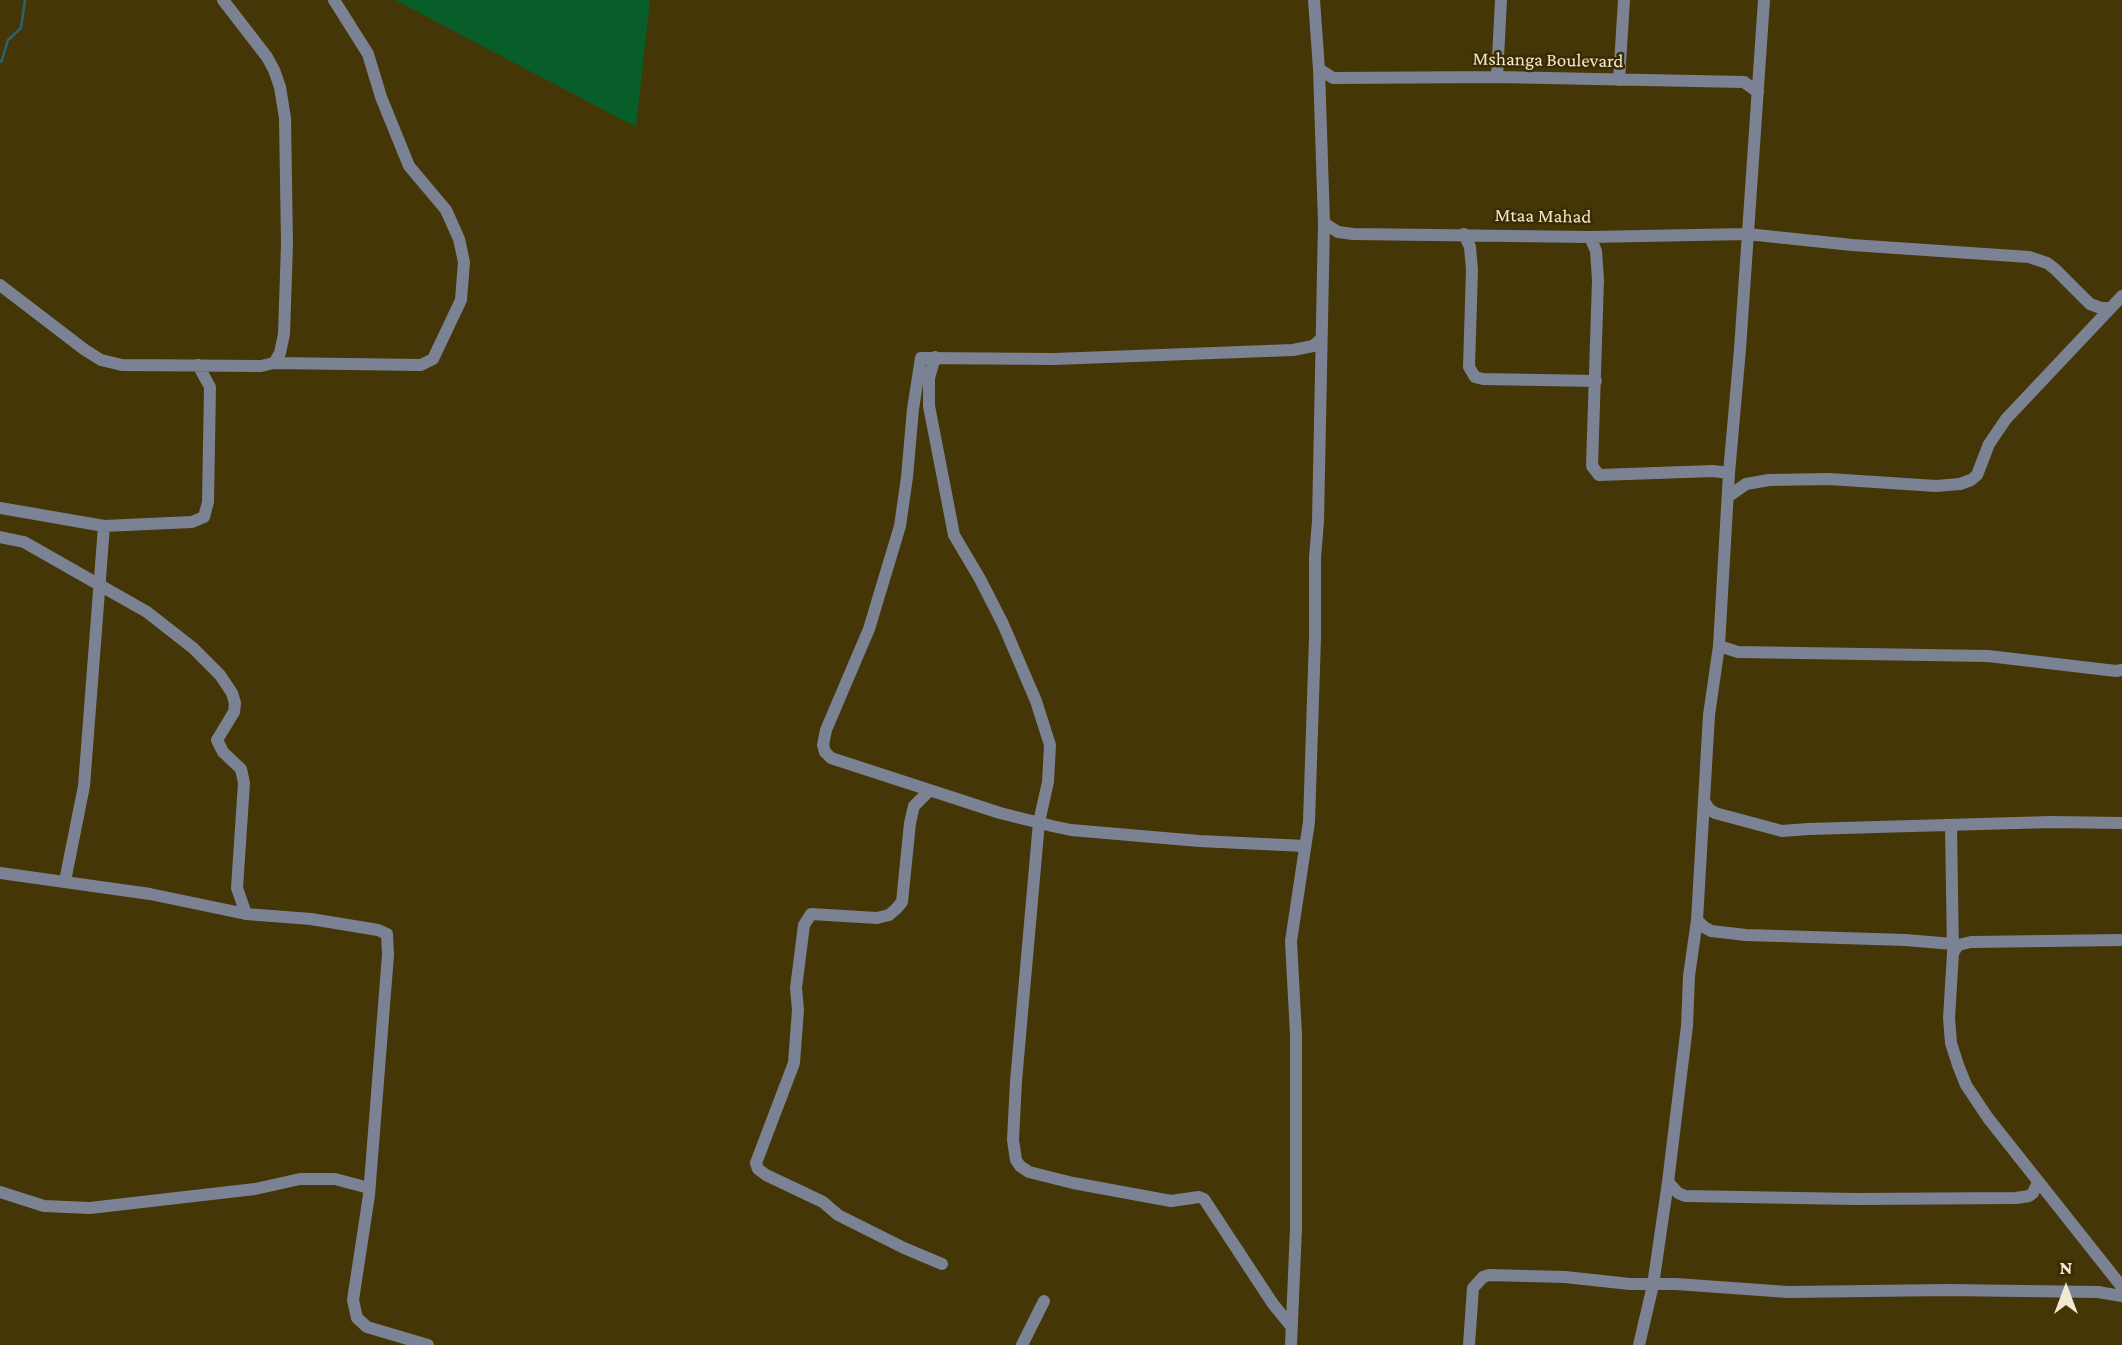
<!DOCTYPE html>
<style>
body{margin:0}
#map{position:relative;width:2122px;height:1345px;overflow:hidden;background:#453607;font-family:"Crimson Pro",serif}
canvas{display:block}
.north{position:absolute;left:2031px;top:1254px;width:70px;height:70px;-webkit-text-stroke:5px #3a2b00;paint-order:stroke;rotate:0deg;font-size:19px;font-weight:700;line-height:28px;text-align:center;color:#f2e9d2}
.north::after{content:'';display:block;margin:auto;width:24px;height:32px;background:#f2e9d2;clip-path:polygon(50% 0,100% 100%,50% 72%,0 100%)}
</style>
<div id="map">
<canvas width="2122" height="1345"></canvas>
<div class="north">N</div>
</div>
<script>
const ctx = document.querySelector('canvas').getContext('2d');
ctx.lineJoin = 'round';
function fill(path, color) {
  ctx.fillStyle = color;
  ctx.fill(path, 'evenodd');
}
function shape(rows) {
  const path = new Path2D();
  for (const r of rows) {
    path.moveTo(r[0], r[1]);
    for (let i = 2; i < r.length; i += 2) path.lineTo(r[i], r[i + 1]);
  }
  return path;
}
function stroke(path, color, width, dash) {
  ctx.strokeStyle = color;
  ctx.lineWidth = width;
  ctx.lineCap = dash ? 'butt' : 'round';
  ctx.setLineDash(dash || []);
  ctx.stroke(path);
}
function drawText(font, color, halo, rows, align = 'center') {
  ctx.font = font + ' "Crimson Pro",serif';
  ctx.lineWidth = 5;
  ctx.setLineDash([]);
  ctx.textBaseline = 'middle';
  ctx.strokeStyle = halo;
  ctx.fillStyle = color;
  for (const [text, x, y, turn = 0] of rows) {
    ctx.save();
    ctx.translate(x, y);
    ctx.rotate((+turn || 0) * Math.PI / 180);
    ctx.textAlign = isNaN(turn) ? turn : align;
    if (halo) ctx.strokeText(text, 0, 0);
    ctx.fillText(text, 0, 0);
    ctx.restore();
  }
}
fill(shape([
 [395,0,650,0,636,127]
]), '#085e28');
stroke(shape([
 [0,62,2,60,8,40,21,28,25,0]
]), '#2a656f', 2.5);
stroke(shape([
 [1319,69,1333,78,1497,77,1744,82,1758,92],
 [1497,77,1501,0],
 [1619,80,1624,0],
 [1324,223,1338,232,1353,234,1590,237,1747,234,1852,245,2029,257,2047,263,2055,269,2090,304,2101,308,2109,308],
 [1464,234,1470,247,1472,270,1469,367,1475,377,1483,379,1596,381],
 [1590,237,1596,251,1598,280,1592,466,1599,475,1713,471,1729,473],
 [0,285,85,350,101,360,122,365,261,366,274,363,280,353,284,334,287,244,285,118,280,87,274,70,267,57,223,0],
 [935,357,929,378,929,406,954,535,980,579,1003,624,1036,701,1050,745,1048,782,1039,822,1016,1081,1013,1140,1016,1160,1020,1166,1029,1172,1073,1183,1171,1201,1199,1197,1204,1199,1273,1304,1291,1326],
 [274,363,421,365,433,359,461,300,464,262,459,239,446,210,409,166,381,97,368,54,334,0],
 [1729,496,1746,484,1769,480,1829,479,1936,486,1960,484,1971,480,1977,475,1989,444,2006,419,2122,296],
 [0,508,104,526,192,522,204,517,208,502,210,387,198,365],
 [0,537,24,542,147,612,193,648,220,675,232,693,235,703,234,712,217,740,223,752,241,769,244,783,237,888,246,914],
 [1719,646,1738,652,1988,656,2116,671,2122,670],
 [929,791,914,806,910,823,902,902,896,909,889,915,877,918,811,914,804,925,796,988,798,1010,794,1063,756,1163,758,1169,766,1175,823,1202,838,1215,904,1248,942,1264],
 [1704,801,1709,809,1715,813,1782,831,1808,829,2051,822,2122,823],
 [1951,825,1953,953,1949,1018,1951,1043,1958,1065,1966,1085,1988,1118,2122,1287],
 [1305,846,1199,841,1071,830,1052,826,1000,813,831,758,825,752,823,745,826,730,869,629,900,526,907,477,913,409,921,358,1055,359,1293,350,1313,346,1321,339],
 [0,873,150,894,246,914,311,919,378,930,387,934,388,955,369,1195,353,1300,357,1318,367,1327,428,1345],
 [65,881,84,786,104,526],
 [1697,920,1704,927,1711,931,1746,935,1905,940,1953,944],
 [1953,953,1958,945,1971,942,2122,940],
 [1668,1182,1678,1193,1685,1196,1855,1199,2016,1198,2029,1196,2033,1193,2038,1182],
 [0,1192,44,1206,90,1208,255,1189,300,1179,335,1179,369,1188],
 [1022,1345,1044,1301],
 [1291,1345,1296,1228,1296,1035,1291,941,1309,822,1315,638,1315,558,1318,521,1324,223,1319,69,1314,0],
 [1469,1345,1473,1288,1483,1277,1489,1275,1565,1277,1630,1284,1676,1284,1788,1292,1948,1290,2098,1292,2122,1296],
 [1639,1345,1653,1285,1668,1182,1687,1026,1689,976,1697,920,1709,715,1719,646,1729,473,1740,349,1764,0]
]), '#7b8294', 12);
drawText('19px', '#f2e9d2', '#3a2b00', [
 ["Mshanga Boulevard",1548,60,1],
 ["Mtaa Mahad",1543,216,1]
]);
</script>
